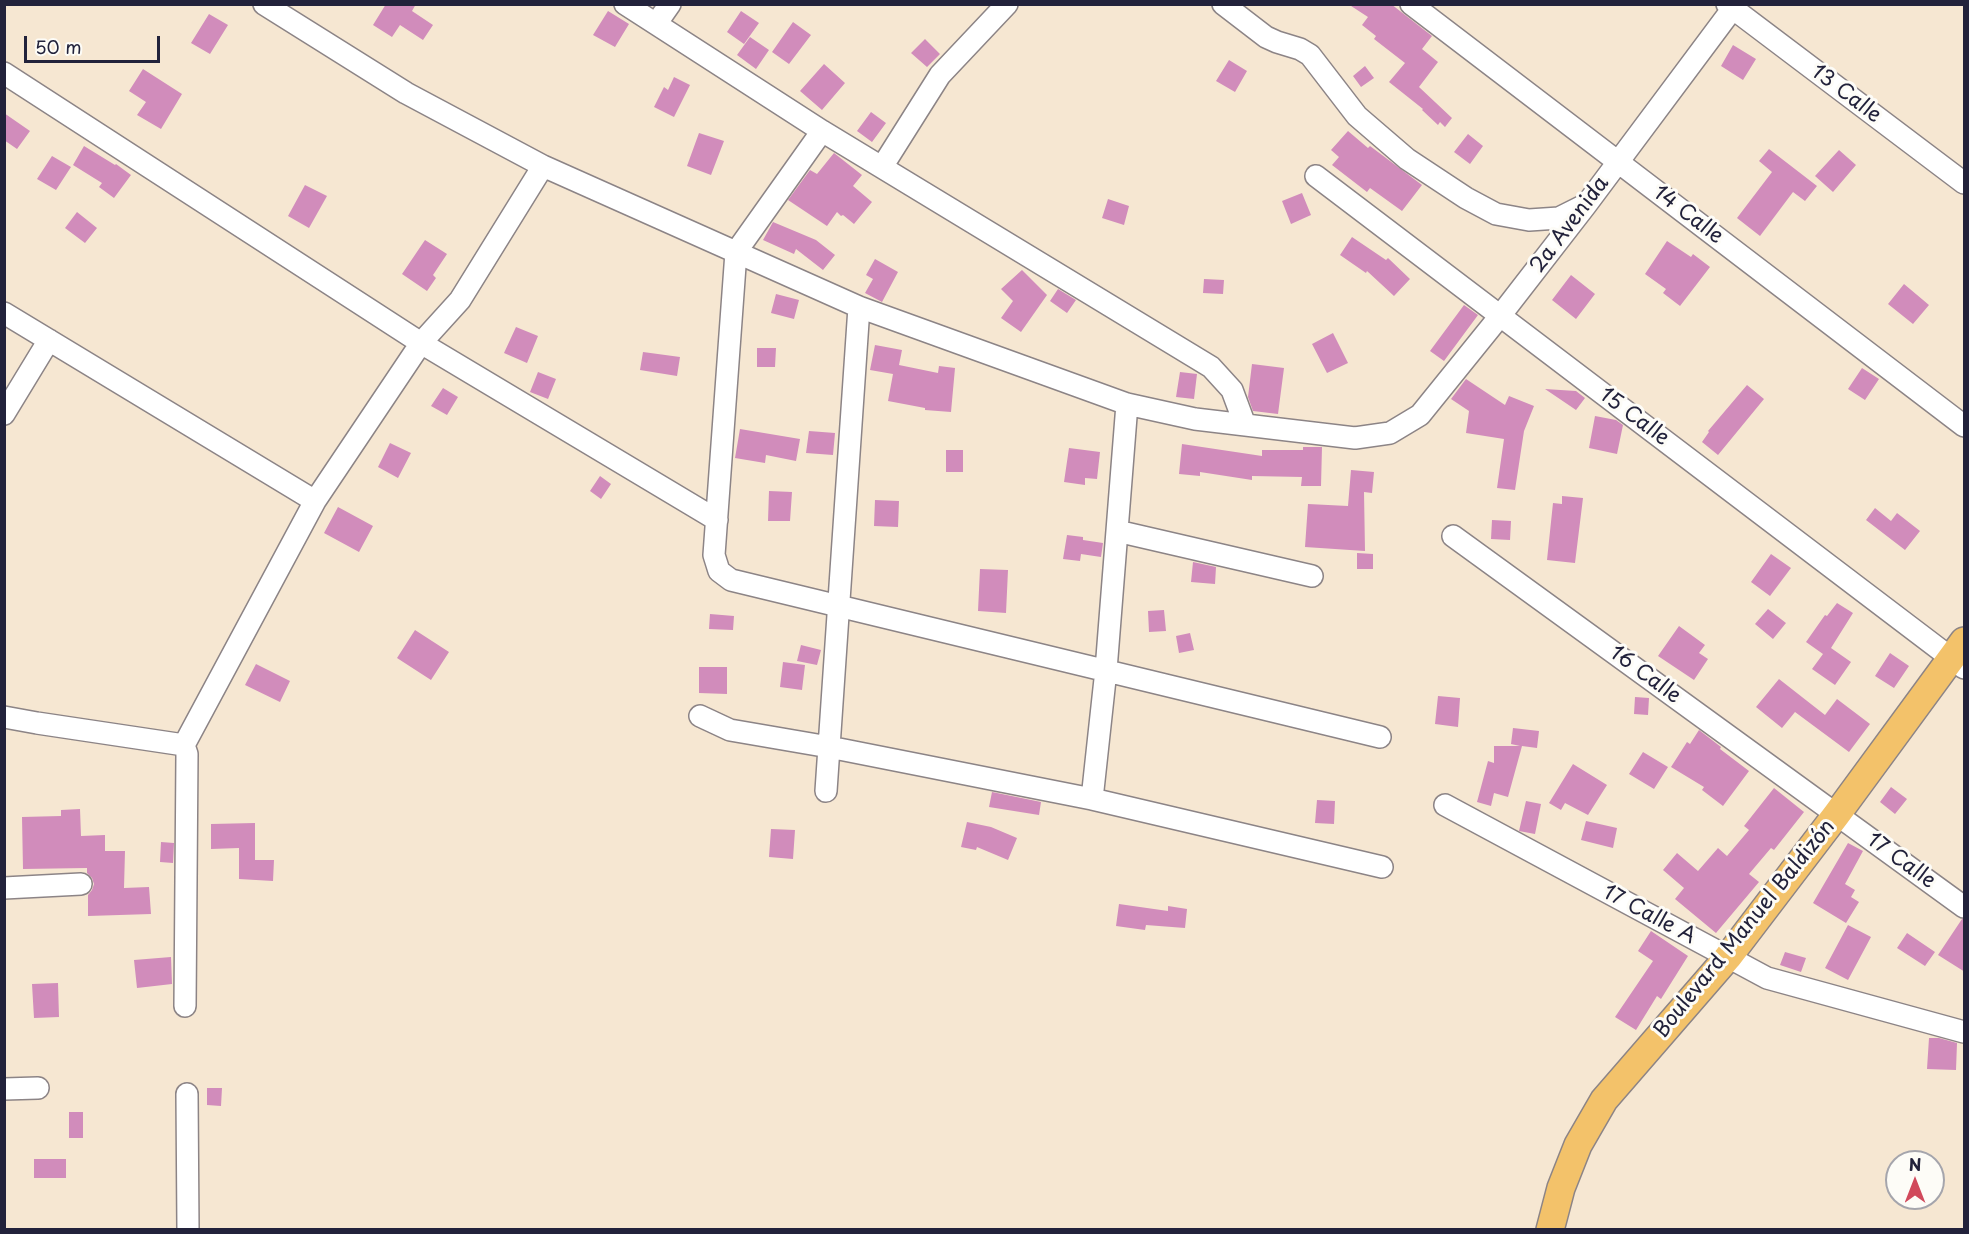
<!DOCTYPE html>
<meta charset="utf-8">
<style>
body{margin:0}
#map{position:relative;width:1969px;height:1234px;overflow:hidden;background:#f6e7d2;font-family:"Playpen Sans",sans-serif}
canvas{display:block}
.frame{position:absolute;inset:0;border:6px solid #22223b;pointer-events:none}
.north{position:absolute;left:1885px;top:1150px;width:60px;height:60px;box-sizing:border-box;background:#fdfcf7;border:2px solid #a5a5ac;border-radius:50%;rotate:0deg;font-size:16px;font-weight:700;line-height:24px;text-align:center;color:#22223b}
.north::after{content:'';display:block;margin:auto;width:21px;height:27px;background:#d1495b;clip-path:polygon(50% 0,100% 100%,50% 72%,0 100%)}
.scale{position:absolute;left:24px;top:36px;width:136px;height:27px;box-sizing:border-box;border:3px solid #22223b;border-top:0;padding-left:8px;font-size:18px;line-height:21px;white-space:nowrap;color:#22223b;-webkit-text-stroke:4px #fdfcf7;paint-order:stroke}
</style>
<div id="map">
<canvas width="1969" height="1234"></canvas>
<div class="frame"></div>
<div class="north">N</div>
<div class="scale">50 m</div>
</div>
<script>
const ctx = document.querySelector('canvas').getContext('2d');
ctx.lineJoin = 'round';
function fill(path, color) {
  ctx.fillStyle = color;
  ctx.fill(path, 'evenodd');
}
function shape(rows) {
  const path = new Path2D();
  for (const r of rows) {
    path.moveTo(r[0], r[1]);
    for (let i = 2; i < r.length; i += 2) path.lineTo(r[i], r[i + 1]);
  }
  return path;
}
function stroke(path, color, width, dash) {
  ctx.strokeStyle = color;
  ctx.lineWidth = width;
  ctx.lineCap = dash ? 'butt' : 'round';
  ctx.setLineDash(dash || []);
  ctx.stroke(path);
}
function drawText(font, color, halo, rows, align = 'center') {
  ctx.font = font + ' "Playpen Sans",sans-serif';
  ctx.lineWidth = 6;
  ctx.setLineDash([]);
  ctx.textBaseline = 'middle';
  ctx.strokeStyle = halo;
  ctx.fillStyle = color;
  for (const [text, x, y, turn = 0] of rows) {
    ctx.save();
    ctx.translate(x, y);
    ctx.rotate((+turn || 0) * Math.PI / 180);
    ctx.textAlign = isNaN(turn) ? turn : align;
    if (halo) ctx.strokeText(text, 0, 0);
    ctx.fillText(text, 0, 0);
    ctx.restore();
  }
}
fill(shape([
 [386,4,416,4,412,11,433,25,423,40,400,25,392,37,373,25],
 [1348,4,1391,4,1432,36,1422,49,1438,62,1419,87,1452,118,1445,127,1440,122,1438,125,1422,110,1423,109,1389,82,1405,63,1374,39,1376,36,1362,25,1368,17],
 [608,11,629,24,615,47,593,35],
 [741,11,759,23,744,44,727,32],
 [209,14,228,25,210,54,191,43],
 [793,22,811,35,789,64,772,52],
 [750,37,769,50,756,69,737,55],
 [925,39,940,54,927,67,911,53],
 [1733,45,1756,59,1743,80,1721,66],
 [1229,60,1247,71,1235,92,1216,81],
 [824,64,845,83,822,110,800,91],
 [1365,66,1374,78,1361,87,1353,76],
 [143,69,182,94,161,129,137,115,146,102,129,91],
 [674,77,690,85,674,117,654,107,664,87,668,90],
 [871,112,886,123,872,142,857,131],
 [4,113,30,131,17,149,4,140],
 [1348,131,1368,148,1370,146,1422,185,1402,211,1370,188,1367,192,1332,165,1339,157,1331,150],
 [699,133,724,141,711,175,687,166],
 [1468,134,1483,146,1470,164,1454,152],
 [84,146,115,165,116,164,131,175,114,198,99,187,102,183,73,165],
 [1769,149,1817,186,1805,201,1793,192,1760,236,1737,218,1772,172,1759,161],
 [1839,150,1856,165,1833,192,1815,176],
 [834,153,862,175,853,186,872,202,854,224,843,215,841,216,837,212,827,226,788,200,810,170,817,174],
 [52,156,71,167,56,190,37,179],
 [305,185,327,196,309,228,288,216],
 [1302,193,1311,215,1291,224,1282,201],
 [1108,199,1129,206,1124,225,1102,218],
 [77,212,97,228,85,243,65,228],
 [773,222,816,240,835,255,823,270,796,249,794,254,763,240],
 [1352,237,1386,260,1388,258,1410,279,1394,296,1367,271,1366,273,1340,255],
 [425,240,447,254,433,275,436,278,427,291,402,274],
 [1667,241,1691,257,1693,254,1710,267,1680,306,1663,293,1666,289,1645,274],
 [875,259,898,272,882,302,865,293,873,279,866,275],
 [1022,270,1047,295,1021,332,1001,318,1013,301,1001,289],
 [1571,275,1595,294,1576,319,1552,300],
 [1204,279,1224,280,1223,294,1203,293],
 [1904,284,1929,305,1913,324,1888,304],
 [1058,289,1076,300,1067,313,1050,301],
 [776,294,799,300,794,319,771,313],
 [1464,305,1478,315,1444,361,1430,351],
 [516,327,538,336,527,363,504,353],
 [1333,333,1348,363,1327,373,1312,344],
 [875,345,902,350,899,365,938,373,939,366,955,368,951,412,925,410,925,408,888,401,893,374,870,370],
 [757,348,776,348,775,367,757,367],
 [643,352,680,357,677,376,640,370],
 [1252,364,1284,368,1278,414,1253,411,1248,397],
 [1862,368,1879,379,1865,400,1848,389],
 [538,372,556,379,548,399,530,392],
 [1180,372,1197,374,1194,399,1176,397],
 [1466,379,1505,405,1509,396,1534,406,1524,431,1515,490,1497,488,1504,439,1466,433,1469,411,1451,399],
 [1747,385,1764,399,1718,455,1702,442,1709,432,1708,431],
 [443,388,458,397,447,415,431,406],
 [1545,389,1576,391,1585,398,1576,410],
 [1595,416,1616,420,1623,425,1617,454,1589,448],
 [740,429,800,439,796,461,766,455,765,463,735,458],
 [809,431,835,433,833,455,806,453],
 [390,443,411,453,398,478,378,467],
 [1182,444,1262,456,1262,450,1303,450,1303,447,1322,447,1321,486,1301,486,1302,477,1252,476,1252,480,1200,472,1200,476,1179,474],
 [1069,448,1100,452,1097,479,1085,478,1085,485,1064,482],
 [946,450,963,450,963,472,946,472],
 [1351,470,1374,472,1372,493,1364,492,1365,551,1305,547,1308,504,1348,506],
 [600,476,611,484,601,499,590,491],
 [769,491,792,492,790,521,768,521],
 [1562,496,1583,498,1575,563,1547,560,1553,503,1562,504],
 [875,500,899,501,898,527,874,526],
 [338,507,373,526,359,552,324,533],
 [1875,508,1891,521,1897,513,1920,531,1905,550,1866,520],
 [1492,520,1511,521,1510,540,1491,539],
 [1067,535,1083,537,1083,540,1103,543,1101,557,1081,554,1080,561,1063,559],
 [1357,553,1373,554,1373,569,1357,569],
 [1771,554,1791,568,1770,596,1751,582],
 [1193,562,1216,567,1215,584,1191,582],
 [980,569,1008,570,1006,613,978,611],
 [1837,603,1853,613,1831,648,1851,662,1835,685,1812,669,1823,654,1806,642,1825,615,1827,616],
 [1768,609,1786,623,1773,639,1755,624],
 [1164,610,1166,631,1149,632,1148,611],
 [710,614,734,616,733,630,709,629],
 [1679,626,1705,645,1699,653,1708,659,1694,680,1658,656],
 [415,630,449,652,431,680,397,658],
 [1190,633,1194,650,1179,653,1176,636],
 [801,645,821,650,817,665,797,661],
 [1890,653,1909,666,1894,688,1875,676],
 [783,662,805,665,802,690,780,687],
 [256,664,290,681,280,702,245,685],
 [699,667,727,667,727,694,699,693],
 [1779,679,1825,715,1837,699,1870,724,1849,752,1795,712,1782,728,1756,707],
 [1438,696,1460,698,1458,727,1435,724],
 [1635,697,1649,698,1648,715,1634,714],
 [1513,728,1539,731,1537,748,1522,746,1508,797,1494,793,1491,806,1477,802,1488,761,1494,763,1494,746,1520,746,1511,744],
 [1699,730,1721,747,1720,749,1749,771,1723,806,1702,790,1704,787,1671,767,1687,742,1690,744],
 [1643,752,1668,767,1654,789,1629,774],
 [1573,764,1607,785,1588,815,1565,803,1561,810,1549,803],
 [1891,787,1907,799,1895,814,1880,802],
 [1774,788,1804,812,1774,850,1771,848,1749,874,1759,882,1716,933,1675,899,1684,888,1663,870,1677,853,1698,871,1718,848,1727,856,1749,830,1744,826],
 [992,792,1041,802,1039,815,989,807],
 [1317,800,1335,801,1334,824,1315,823],
 [1526,801,1541,804,1535,834,1519,831],
 [80,809,81,836,105,835,105,851,125,851,124,888,149,887,151,914,88,916,88,895,92,890,94,884,92,878,87,873,87,868,23,869,22,817,61,816,61,810],
 [1586,821,1617,828,1613,848,1581,840],
 [967,822,991,827,1017,838,1008,860,977,847,976,850,961,847],
 [255,823,255,860,274,860,273,881,239,879,239,848,211,849,211,824],
 [771,829,795,830,793,859,769,857],
 [161,842,174,843,173,863,160,862],
 [1848,843,1863,851,1845,884,1855,890,1851,897,1859,902,1846,923,1813,903],
 [1119,904,1168,911,1168,906,1187,909,1185,928,1146,925,1145,930,1116,926],
 [1962,919,1965,919,1965,972,1938,955],
 [1848,925,1871,937,1848,980,1825,968],
 [1651,931,1688,956,1661,999,1657,996,1636,1030,1615,1017,1653,961,1638,951],
 [1907,933,1935,952,1925,966,1897,948],
 [1785,952,1806,958,1801,972,1780,965],
 [171,957,172,984,137,988,134,960],
 [58,983,59,1017,34,1018,32,984],
 [1929,1038,1939,1038,1957,1043,1956,1070,1927,1069],
 [207,1088,222,1088,221,1106,207,1105],
 [69,1112,83,1112,83,1138,69,1138],
 [34,1159,66,1159,66,1178,34,1178]
]), '#d18cbb');
const minor = shape([
 [264,4,406,93,543,166,859,307,1127,404,1195,419,1355,438,1390,433,1420,415,1500,316,1586,205,1736,4],
 [625,4,822,131,1211,367,1232,390,1245,425],
 [1223,4,1266,37,1277,42,1300,49,1310,55,1357,116,1407,159,1466,198,1496,214,1529,220,1559,218,1583,206],
 [1411,4,1964,426],
 [1727,4,1964,183],
 [656,24,670,4],
 [4,73,421,343,717,520],
 [822,131,736,252,714,555,719,571,731,580,1380,737],
 [882,167,940,75,1007,4],
 [1316,176,1964,668],
 [4,313,315,501],
 [4,414,49,340],
 [1117,531,1312,576],
 [1453,536,1964,907],
 [700,716,730,730,829,747,1092,799,1382,867],
 [4,717,37,723,184,745,187,754,185,1006],
 [184,745,315,501,421,343,460,300,543,166],
 [826,791,859,307],
 [1092,799,1106,670,1127,404],
 [1445,805,1767,978,1964,1032],
 [4,888,81,884],
 [4,1089,38,1088],
 [187,1094,188,1230]
]);
const major = shape([
 [1550,1230,1561,1188,1578,1145,1604,1100,1728,957,1837,814,1964,641]
]);
stroke(minor, '#8c8486', 24);
stroke(major, '#8c8486', 30);
stroke(minor, '#fff', 21);
stroke(major, '#f3c26a', 27);
drawText('21px', '#22223b', '#fdfcf7', [
 ["13 Calle",1846,94,37],
 ["14 Calle",1688,215,37],
 ["2a Avenida",1570,225,-53],
 ["15 Calle",1634,417,37],
 ["16 Calle",1645,675,36],
 ["17 Calle",1901,861,36],
 ["17 Calle A",1649,915,28],
 ["Boulevard Manuel Baldizón",1745,929,-51]
]);
</script>
